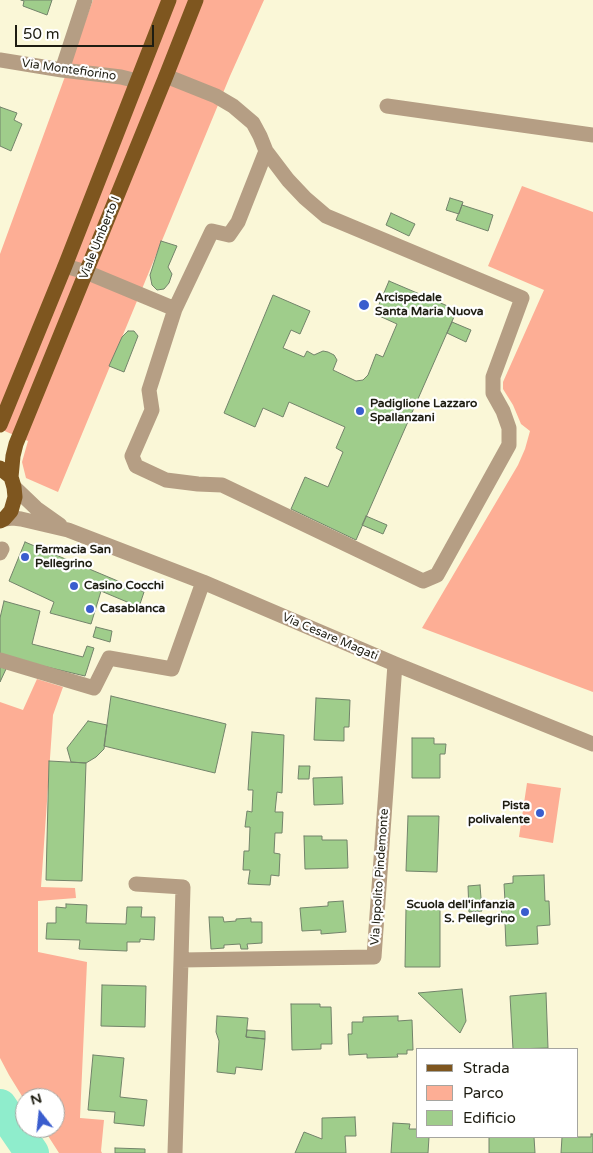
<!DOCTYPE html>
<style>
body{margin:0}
#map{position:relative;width:593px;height:1153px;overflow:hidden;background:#faf7d7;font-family:"Varela Round",sans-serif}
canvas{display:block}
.legend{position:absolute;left:416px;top:1048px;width:162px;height:90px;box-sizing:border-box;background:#fff;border:1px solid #a5a5a0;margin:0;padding:6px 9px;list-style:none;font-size:15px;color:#1e1d12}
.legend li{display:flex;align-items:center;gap:10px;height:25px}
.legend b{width:25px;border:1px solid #a5a5a0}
.north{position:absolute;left:15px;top:1088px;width:50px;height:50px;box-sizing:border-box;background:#fff;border:1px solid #a5a5a0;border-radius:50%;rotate:344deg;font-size:14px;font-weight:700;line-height:20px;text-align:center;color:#1e1d12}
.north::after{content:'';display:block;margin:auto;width:18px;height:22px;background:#3a5dce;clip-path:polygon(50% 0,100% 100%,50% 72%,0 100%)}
.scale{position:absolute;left:15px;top:25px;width:139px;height:22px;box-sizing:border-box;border:2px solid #1e1d12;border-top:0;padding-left:6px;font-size:15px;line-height:18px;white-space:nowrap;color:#1e1d12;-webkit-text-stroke:4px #fff;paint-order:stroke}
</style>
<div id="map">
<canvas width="593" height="1153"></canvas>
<ul class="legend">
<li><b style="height:6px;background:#7e561f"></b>Strada</li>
<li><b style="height:14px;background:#fdae95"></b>Parco</li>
<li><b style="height:14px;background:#9fcd8b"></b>Edificio</li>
</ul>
<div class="north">N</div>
<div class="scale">50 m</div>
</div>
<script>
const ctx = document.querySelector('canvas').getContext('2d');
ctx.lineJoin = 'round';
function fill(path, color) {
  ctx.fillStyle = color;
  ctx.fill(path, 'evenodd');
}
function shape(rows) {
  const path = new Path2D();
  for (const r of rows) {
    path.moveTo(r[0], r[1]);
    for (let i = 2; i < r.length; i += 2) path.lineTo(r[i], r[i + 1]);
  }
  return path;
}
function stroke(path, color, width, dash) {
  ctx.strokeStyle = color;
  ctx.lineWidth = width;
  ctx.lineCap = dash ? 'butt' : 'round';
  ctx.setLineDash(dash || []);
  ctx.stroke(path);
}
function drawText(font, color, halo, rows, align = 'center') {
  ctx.font = font + ' "Varela Round",sans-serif';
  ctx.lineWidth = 4.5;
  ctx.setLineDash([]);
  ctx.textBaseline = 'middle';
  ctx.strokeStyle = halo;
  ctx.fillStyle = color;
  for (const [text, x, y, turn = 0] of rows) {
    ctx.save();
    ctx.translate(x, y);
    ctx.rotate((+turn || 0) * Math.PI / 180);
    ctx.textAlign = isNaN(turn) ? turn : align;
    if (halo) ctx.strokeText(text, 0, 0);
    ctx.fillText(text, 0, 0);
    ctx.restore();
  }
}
fill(shape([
 [93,0,264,0,230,76,58,492,26,478,22,462,28,441,0,429,0,254],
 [522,186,593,212,593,692,422,628,518,465,525,449,530,431,521,424,513,405,503,389,503,382,544,290,488,266],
 [37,679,63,687,53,715,41,887,75,888,76,898,38,901,38,952,87,962,80,1118,104,1120,101,1151,102,1153,59,1153,43,1128,55,1128,55,1098,25,1098,25,1101,9,1075,0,1058,0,702,23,710],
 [527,783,561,788,553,843,519,837]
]), '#fdae95');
stroke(shape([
 [0,1106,32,1153]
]), '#8fedcc', 34);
const building = shape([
 [21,0,52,0,47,15,23,6,24,1,21,0],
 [0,107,17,113,14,120,22,124,11,151,0,146,0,107],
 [450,198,463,202,459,214,446,210,450,198],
 [462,205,493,215,488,231,456,220,462,205],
 [391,213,415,224,409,236,386,225,391,213],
 [161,241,177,246,168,267,172,274,169,283,164,289,157,290,152,285,150,275,161,241],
 [389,281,457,310,356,540,291,509,305,477,328,487,343,452,336,448,345,427,289,402,283,417,263,408,255,427,224,413,273,295,310,311,300,334,291,330,283,348,304,357,307,351,314,355,323,351,328,352,334,355,337,360,333,370,356,381,363,380,368,375,376,354,383,357,397,324,375,314,389,281],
 [452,322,471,330,466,342,447,333,452,322],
 [128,331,134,331,138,336,124,372,109,366,122,337,128,331],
 [366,516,387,525,383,534,362,525,366,516],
 [25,542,144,592,139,607,101,591,91,624,50,613,54,602,9,581,25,542],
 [4,601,40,611,32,644,83,657,87,646,94,648,85,676,0,656,0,618,4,601],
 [96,627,112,631,110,642,93,637,96,627],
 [0,666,6,669,0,682,0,666],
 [111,696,226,724,215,773,104,746,111,696],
 [316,698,350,700,349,727,344,727,344,741,314,740,316,698],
 [88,721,107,725,104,749,96,757,86,763,71,762,67,748,88,721],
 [252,732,284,735,282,793,277,792,275,812,283,812,282,833,275,833,274,853,280,854,279,876,271,875,270,885,248,884,250,870,243,870,244,851,249,851,250,827,245,827,247,811,252,812,253,790,248,790,252,732],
 [412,738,434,738,434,744,446,744,445,754,440,754,440,778,412,778,412,738],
 [49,761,86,763,82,881,46,880,49,761],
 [299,766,310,766,309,779,298,779,299,766],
 [342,777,343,804,314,805,313,778,342,777],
 [408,816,439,816,437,872,406,871,408,816],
 [304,836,322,836,322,840,347,840,348,868,305,869,304,836],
 [544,875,545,901,549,901,550,925,537,926,538,944,506,946,505,923,502,923,501,901,505,901,504,884,513,883,513,876,544,875],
 [480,885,482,911,469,912,468,886,480,885],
 [343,901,346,932,321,934,321,930,302,931,300,908,328,906,328,902,343,901],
 [66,904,87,905,86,923,126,924,127,907,142,907,141,917,155,917,154,940,140,939,140,942,127,942,127,951,79,949,80,940,46,939,47,923,56,923,56,907,66,908,66,904],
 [440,907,440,967,405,967,406,908,440,907],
 [209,917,223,917,224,922,236,921,236,919,251,918,251,922,262,922,262,943,247,944,248,949,241,949,240,944,224,945,224,948,211,949,209,917],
 [102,985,146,986,145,1027,101,1026,102,985],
 [462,989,466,1021,460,1033,418,993,462,989],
 [546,993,548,1048,513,1049,510,996,546,993],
 [291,1004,320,1004,320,1007,331,1007,332,1044,321,1044,321,1049,292,1050,291,1004],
 [217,1016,248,1018,246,1037,265,1039,262,1070,236,1067,235,1074,217,1072,219,1041,216,1032,217,1016],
 [398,1016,398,1021,412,1020,413,1050,407,1050,407,1054,397,1054,398,1057,367,1058,367,1054,349,1055,348,1034,352,1034,352,1022,363,1022,363,1017,398,1016],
 [247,1030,265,1031,265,1039,246,1037,247,1030],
 [93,1055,124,1058,120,1097,147,1100,144,1126,114,1123,115,1112,88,1110,93,1055],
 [355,1117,356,1136,345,1136,346,1153,295,1153,304,1132,322,1139,322,1118,355,1117],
 [393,1123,410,1124,409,1129,417,1129,417,1137,429,1137,428,1153,391,1153,393,1123],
 [591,1134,593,1134,593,1153,561,1153,562,1137,591,1137,591,1134],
 [489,1137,534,1137,535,1153,489,1153,489,1137],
 [115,1148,145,1149,145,1153,115,1153,115,1148]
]);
fill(building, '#9fcd8b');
stroke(building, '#72836a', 1);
stroke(shape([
 [0,60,62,70,121,77,137,81],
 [62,70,85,0],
 [387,106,593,135],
 [65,266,86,272,175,309,149,390,152,410,132,456,136,466,166,480,198,484,222,485,423,581,437,575,509,445,509,428,503,411,493,393,493,377,522,298,326,216,305,198,288,180,266,151,260,136,253,123,233,106,216,96,166,76],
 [175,309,212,231,229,235,238,222,266,151],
 [14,487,36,508,60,525],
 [4,519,13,518,21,519,68,530,203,582,395,664,593,744],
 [0,553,2,549],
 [0,660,94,688,109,658,172,669,203,582],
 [136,884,183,887,181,960,175,1153],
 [181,960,374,957,395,664]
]), '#b59e84', 15);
stroke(shape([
 [0,425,65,266,169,0],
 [0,468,11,477,14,487,15,497,11,511,4,519,0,521],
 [11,477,13,456,16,444,166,76,196,0]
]), '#7e561f', 15);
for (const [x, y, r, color] of [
 [364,305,6,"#3a5dce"],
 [360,411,5,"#3a5dce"],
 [25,557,5,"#3a5dce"],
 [74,586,5,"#3a5dce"],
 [90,609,5,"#3a5dce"],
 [540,813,5,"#3a5dce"],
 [525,912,5,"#3a5dce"]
]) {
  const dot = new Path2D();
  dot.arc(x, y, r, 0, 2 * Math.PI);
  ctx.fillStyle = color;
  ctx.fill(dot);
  stroke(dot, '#fff', 2);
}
drawText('12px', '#1e1d12', '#fff', [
 ["Via Montefiorino",69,70,8],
 ["Viale Umberto I",100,238,-68],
 ["Via Cesare Magati",330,637,23],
 ["Via Ippolito Pindemonte",380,877,-86]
]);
drawText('bold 12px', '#1e1d12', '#fff', [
 ["Arcispedale",375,298],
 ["Santa Maria Nuova",375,312],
 ["Padiglione Lazzaro",370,404],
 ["Spallanzani",370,418],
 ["Farmacia San",35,550],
 ["Pellegrino",35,564],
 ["Casino Cocchi",84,586],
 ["Casablanca",100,609],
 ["Pista",530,806,"right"],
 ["polivalente",530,820,"right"],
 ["Scuola dell'infanzia",515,905,"right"],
 ["S. Pellegrino",515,919,"right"]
], 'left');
</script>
